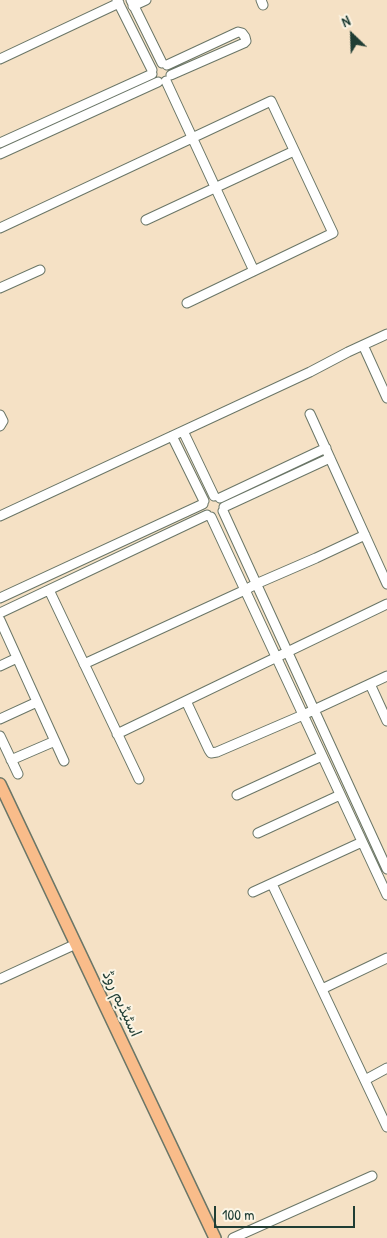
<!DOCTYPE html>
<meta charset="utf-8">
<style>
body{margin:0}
#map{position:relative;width:387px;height:1238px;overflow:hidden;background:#f5e1c5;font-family:"Patrick Hand",sans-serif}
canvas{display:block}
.north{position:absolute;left:327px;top:10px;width:50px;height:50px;-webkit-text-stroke:4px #fcf5e5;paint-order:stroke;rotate:336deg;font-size:14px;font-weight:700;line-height:20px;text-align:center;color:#1f3d34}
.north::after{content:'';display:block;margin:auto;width:18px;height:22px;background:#1f3d34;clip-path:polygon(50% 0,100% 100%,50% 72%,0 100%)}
.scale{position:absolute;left:214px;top:1206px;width:141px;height:22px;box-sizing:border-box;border:2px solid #1f3d34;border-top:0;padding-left:6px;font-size:15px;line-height:18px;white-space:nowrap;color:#1f3d34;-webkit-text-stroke:4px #fcf5e5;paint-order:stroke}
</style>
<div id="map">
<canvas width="387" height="1238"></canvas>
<div class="north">N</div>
<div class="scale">100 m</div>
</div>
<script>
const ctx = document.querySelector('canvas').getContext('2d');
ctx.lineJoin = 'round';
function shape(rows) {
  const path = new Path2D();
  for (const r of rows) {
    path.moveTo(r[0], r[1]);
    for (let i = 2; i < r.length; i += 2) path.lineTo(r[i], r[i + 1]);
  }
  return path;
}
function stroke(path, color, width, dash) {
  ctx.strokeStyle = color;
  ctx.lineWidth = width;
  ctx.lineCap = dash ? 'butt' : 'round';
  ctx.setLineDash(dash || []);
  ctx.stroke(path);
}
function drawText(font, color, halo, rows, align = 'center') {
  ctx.font = font + ' "Patrick Hand","Playpen Sans Arabic",sans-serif';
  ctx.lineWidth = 4;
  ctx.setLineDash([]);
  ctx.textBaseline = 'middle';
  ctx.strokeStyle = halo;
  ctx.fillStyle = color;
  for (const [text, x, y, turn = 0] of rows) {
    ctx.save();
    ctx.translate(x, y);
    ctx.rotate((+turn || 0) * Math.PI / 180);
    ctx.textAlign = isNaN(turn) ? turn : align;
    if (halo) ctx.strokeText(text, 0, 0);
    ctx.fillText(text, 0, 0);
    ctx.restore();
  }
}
const minor = shape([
 [117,0,152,70],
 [131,0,162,63],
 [261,0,263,5],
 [133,6,146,0],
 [0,59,119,3],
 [167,65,238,32,242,33,245,37,246,41,244,43,171,75],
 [166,81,254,271],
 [0,143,152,74],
 [0,154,158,82],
 [146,220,294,151],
 [0,228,271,101,333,233,187,303],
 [0,288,40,270],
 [363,345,387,398],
 [310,414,387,584],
 [0,415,3,421,0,426],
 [183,431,214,496],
 [172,436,204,501],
 [220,498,326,448],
 [224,507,330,458],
 [223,511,387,869],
 [0,516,310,372,348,352,387,334],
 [211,517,387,895],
 [49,590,139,779],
 [0,598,203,504],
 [0,613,207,515],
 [0,620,64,761],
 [84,664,245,590,256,584,316,558,365,535],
 [0,666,17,658],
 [370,684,387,721],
 [186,701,209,750,211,753,217,752,303,715,387,676],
 [0,719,37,702],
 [117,734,387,604],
 [0,736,18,774],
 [11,760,55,741],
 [237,795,322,756],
 [258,833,340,795],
 [272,884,387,1127],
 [253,892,362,842],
 [0,979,76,944],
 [322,989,387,958],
 [365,1080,387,1068],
 [233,1238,372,1176]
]);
const major = shape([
 [0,784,215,1238]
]);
stroke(minor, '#6a7667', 11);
stroke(major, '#6a7667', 14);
stroke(minor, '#fff', 9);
stroke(major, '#f9bc8a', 11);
drawText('15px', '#1f3d34', '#fcf5e5', [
 ["اسٹیڈیم روڈ",121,1004,65]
]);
</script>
